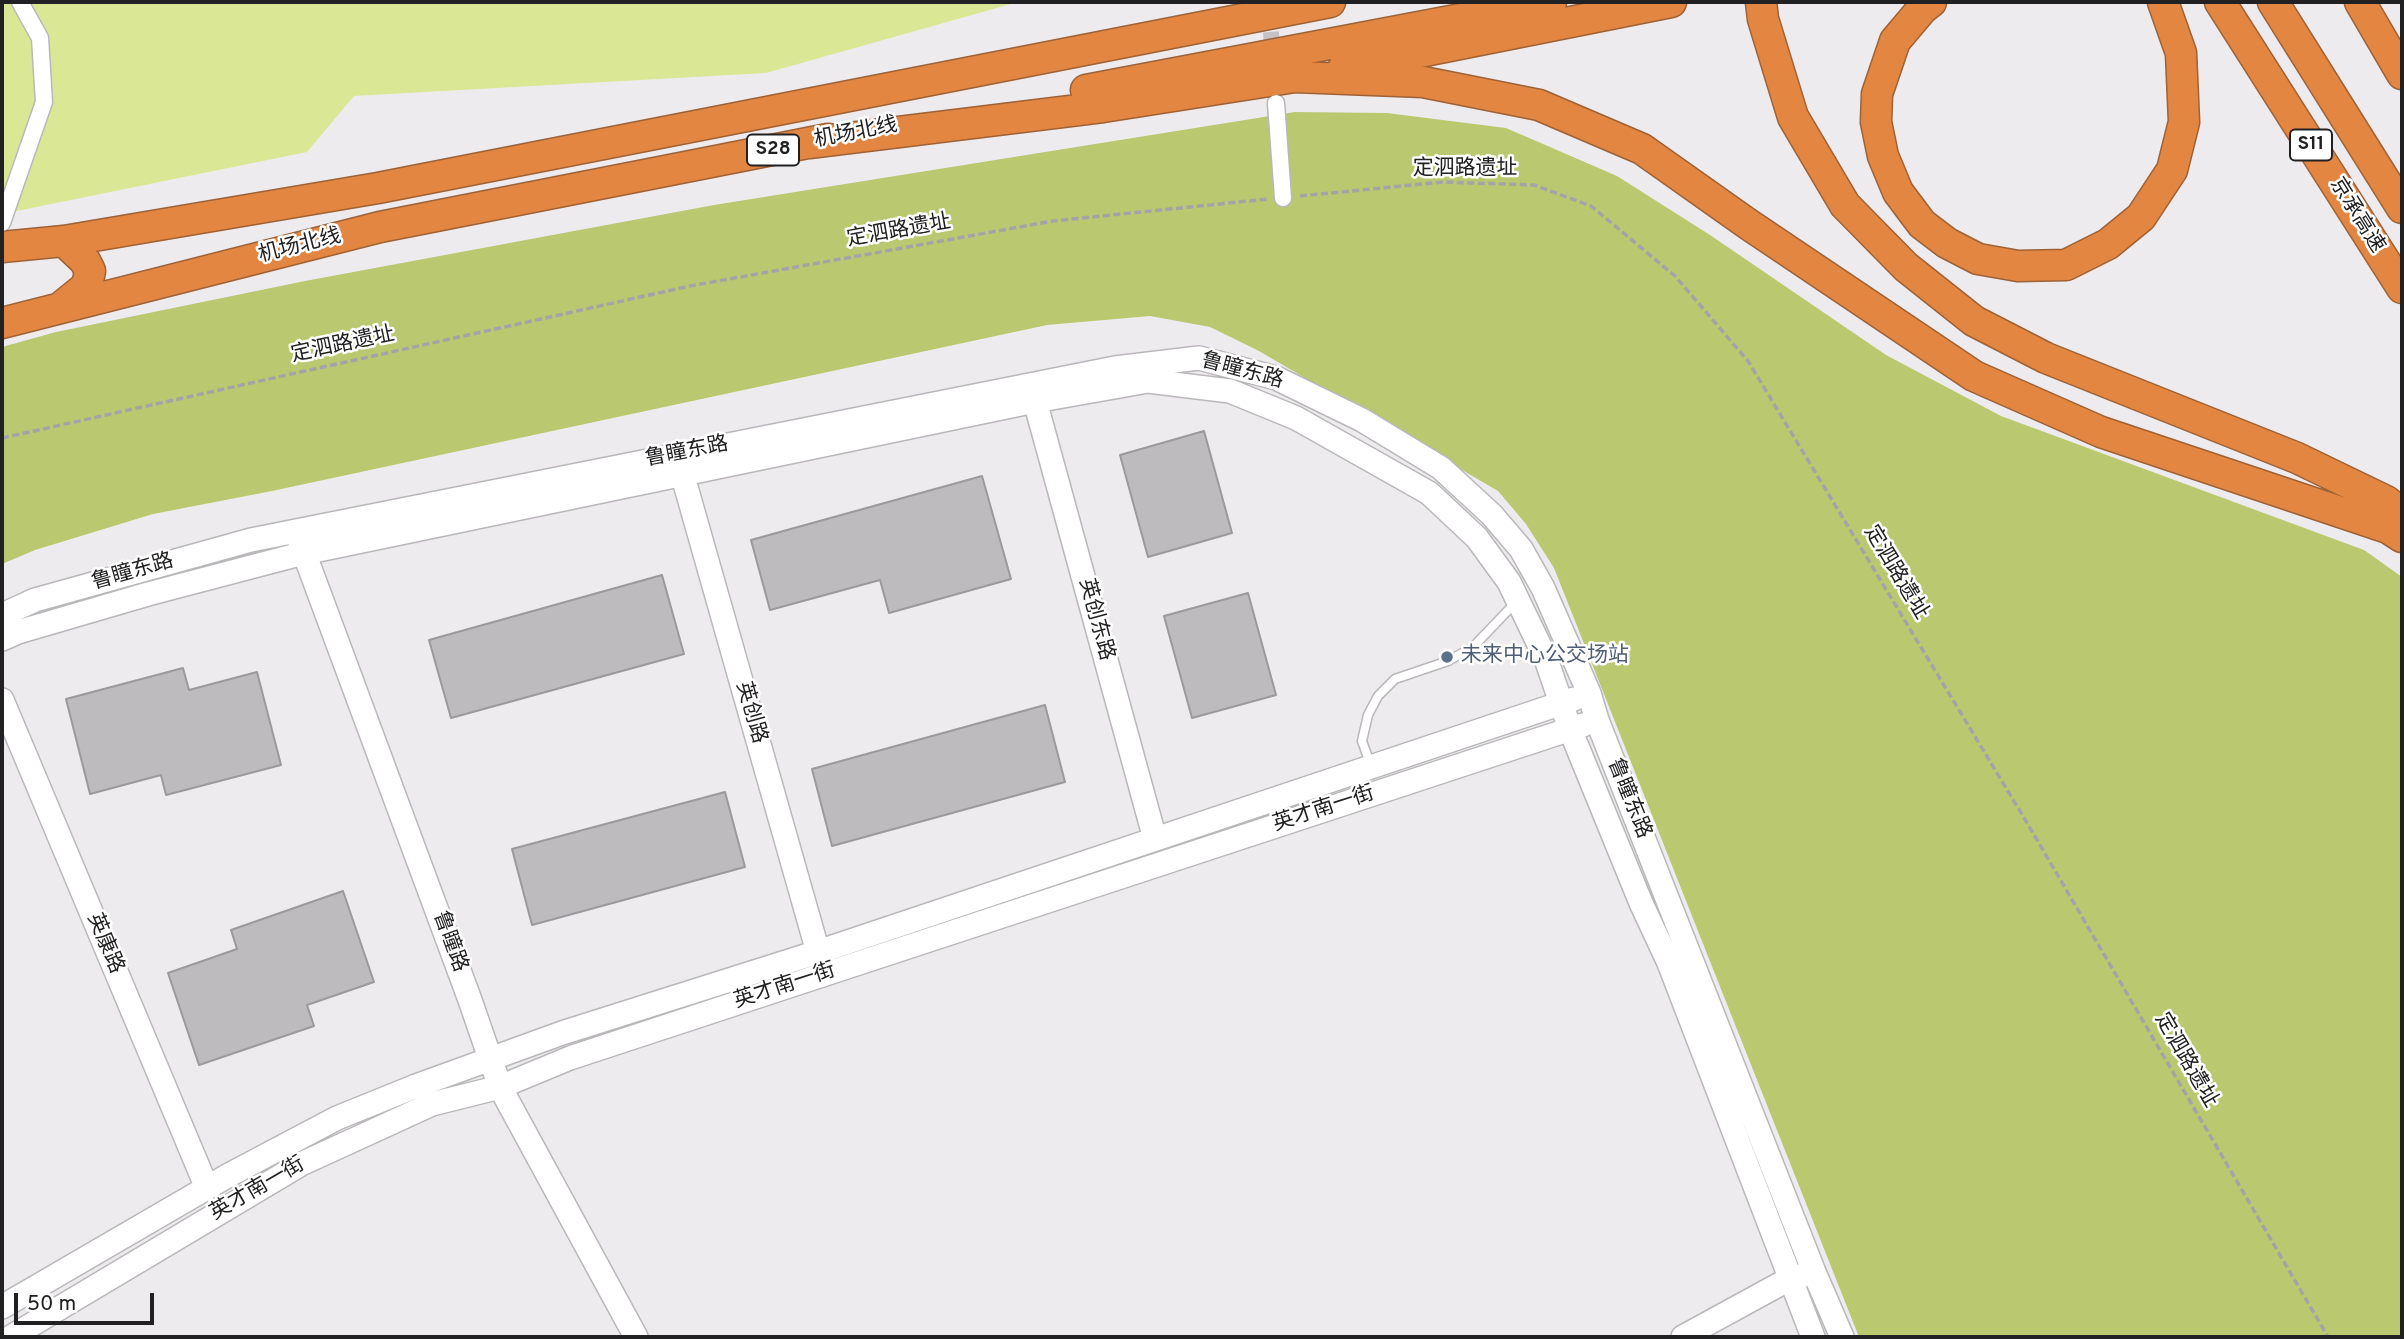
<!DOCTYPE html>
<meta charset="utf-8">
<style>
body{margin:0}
#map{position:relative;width:2404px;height:1339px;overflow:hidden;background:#eeebef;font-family:Overpass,sans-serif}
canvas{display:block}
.frame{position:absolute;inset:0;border:4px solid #212022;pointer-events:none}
.scale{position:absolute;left:14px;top:1293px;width:140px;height:32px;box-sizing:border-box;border:4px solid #212022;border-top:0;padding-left:9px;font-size:21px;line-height:24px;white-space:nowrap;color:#212022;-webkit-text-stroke:5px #fff;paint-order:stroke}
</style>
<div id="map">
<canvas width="2404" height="1339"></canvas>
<div class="frame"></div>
<div class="scale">50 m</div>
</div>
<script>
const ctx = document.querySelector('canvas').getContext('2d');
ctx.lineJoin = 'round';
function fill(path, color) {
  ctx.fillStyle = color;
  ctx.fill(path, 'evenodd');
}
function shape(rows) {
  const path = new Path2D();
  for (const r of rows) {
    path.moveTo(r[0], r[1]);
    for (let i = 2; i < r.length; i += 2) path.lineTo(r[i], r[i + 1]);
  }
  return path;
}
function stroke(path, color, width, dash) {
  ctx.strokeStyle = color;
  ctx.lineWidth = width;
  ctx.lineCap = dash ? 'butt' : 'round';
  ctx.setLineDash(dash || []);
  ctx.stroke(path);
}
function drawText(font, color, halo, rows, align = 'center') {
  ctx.font = font + ' Overpass,"Noto Sans SC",sans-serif';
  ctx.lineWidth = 5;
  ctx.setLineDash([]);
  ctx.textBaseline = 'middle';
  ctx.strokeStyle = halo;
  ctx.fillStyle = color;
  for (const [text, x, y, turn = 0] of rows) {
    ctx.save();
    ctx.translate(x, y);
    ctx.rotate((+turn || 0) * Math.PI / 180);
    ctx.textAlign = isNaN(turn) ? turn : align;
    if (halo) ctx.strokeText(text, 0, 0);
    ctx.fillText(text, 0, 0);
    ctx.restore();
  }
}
fill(shape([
 [2,2,1018,2,766,73,354,96,307,152,2,214]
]), '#dae896');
fill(shape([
 [1295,112,1387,113,1506,128,1617,176,1710,235,1886,355,2001,416,2364,550,2402,577,2402,1337,1859,1337,1554,568,1526,524,1498,491,1259,351,1210,327,1150,316,1047,325,272,491,153,514,35,550,2,564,2,347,56,332,305,281,714,205]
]), '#bac870');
const building = shape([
 [1204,431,1232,533,1148,557,1120,455,1204,431],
 [982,476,1011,579,889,613,880,580,770,610,751,540,982,476],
 [662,575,684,654,451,718,429,640,662,575],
 [1248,593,1276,695,1192,718,1164,616,1248,593],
 [183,668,189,690,257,672,281,765,166,795,161,775,90,794,66,699,183,668],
 [1045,705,1065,782,832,846,812,769,1045,705],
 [725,792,745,867,532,925,512,849,725,792],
 [343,891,374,982,307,1005,314,1026,199,1065,168,973,237,949,231,930,343,891]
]);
fill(building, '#bebbbf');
stroke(building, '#9b999c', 2);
stroke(shape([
 [1269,8,1273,59]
]), '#c5c2c6', 16, [16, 8]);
const lane = shape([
 [1370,763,1362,741,1368,715,1378,696,1395,679,1448,661,1473,647,1516,602]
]);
const street = shape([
 [1276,103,1283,198],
 [2,223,44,102,40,38,20,2]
]);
const secondary = shape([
 [1035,401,1155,839],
 [682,473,818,952],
 [299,539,470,1000,500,1087,636,1337],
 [2,615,35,600,251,540,1115,368,1199,358,1276,378,1362,420,1441,468,1492,515,1521,549,1543,588,1589,693,1597,720,1814,1272,1842,1337],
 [2,639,18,632,148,594,304,553,1035,401,1148,381,1230,391,1296,418,1429,493,1477,538,1509,582,1546,659,1570,729,1641,903,1669,963,1813,1337],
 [2,700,207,1188],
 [2,1307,229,1175,337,1118,416,1086,562,1033,818,952,1574,699],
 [11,1337,301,1164,432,1104,500,1087,570,1058,1583,725],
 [1683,1337,1791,1278,1804,1275]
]);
const highway = shape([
 [1761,2,1763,19,1793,117,1845,205,1906,267,1974,321,2046,358,2297,458,2386,501,2402,514],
 [1931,2,1922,9,1895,41,1877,94,1876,122,1883,156,1898,192,1922,224,1947,243,1978,259,2018,266,2066,265,2108,244,2141,217,2172,170,2184,122,2181,53,2163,2],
 [2220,2,2402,288],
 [2273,2,2402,208],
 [2360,2,2402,74],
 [1344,67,1671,2],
 [1086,90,1551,2],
 [809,143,1103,107,1295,77,1423,82,1539,105,1642,149,1748,224,1974,376,2101,432,2388,528,2402,537],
 [2,247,64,241,378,188,1330,2],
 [60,308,87,286,90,271,85,261,64,241],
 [2,323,380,227,828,139]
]);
stroke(lane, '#bab7bb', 11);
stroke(street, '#bab7bb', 19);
stroke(secondary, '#bab7bb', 26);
stroke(highway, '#9e6236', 33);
stroke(shape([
 [1300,196,1443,182,1534,185,1591,206,1675,276,1748,361,2023,816,2328,1337],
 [2,438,690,286,1053,221,1268,199]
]), '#a6a3a7', 3.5, [7, 3.5]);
stroke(lane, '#fff', 8);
stroke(street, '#fff', 16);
stroke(secondary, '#fff', 23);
stroke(highway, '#e28641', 30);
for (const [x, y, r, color] of [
 [1447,657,7,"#5c6f8a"]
]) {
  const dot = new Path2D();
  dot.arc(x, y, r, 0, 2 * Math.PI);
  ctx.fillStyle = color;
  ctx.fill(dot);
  stroke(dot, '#fff', 2.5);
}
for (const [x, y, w] of [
 [2311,145,42],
 [773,150,52]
]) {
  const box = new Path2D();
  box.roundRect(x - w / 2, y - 15.5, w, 31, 5);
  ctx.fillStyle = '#fff';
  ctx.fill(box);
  stroke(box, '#212022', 2);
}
drawText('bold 19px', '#212022', null, [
 ["S11",2311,145],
 ["S28",773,150]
]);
drawText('21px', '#212022', '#fff', [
 ["机场北线",856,134,-11],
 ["定泗路遗址",1465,170],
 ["京承高速",2356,216,58],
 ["定泗路遗址",899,232,-10],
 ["机场北线",300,247,-14],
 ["定泗路遗址",343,346,-12],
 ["鲁瞳东路",1242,372,15],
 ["鲁瞳东路",687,453,-11],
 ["鲁瞳东路",133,573,-16],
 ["定泗路遗址",1895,573,59],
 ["英创东路",1095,620,75],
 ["英创路",750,713,74],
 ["鲁瞳东路",1628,799,68],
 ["英才南一街",1324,810,-18],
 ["鲁瞳路",449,942,70],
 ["英康路",104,944,67],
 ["英才南一街",785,987,-18],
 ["定泗路遗址",2185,1061,60],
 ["英才南一街",258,1190,-30]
]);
drawText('21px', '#4e5e75', '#fff', [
 ["未来中心公交场站",1461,657]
], 'left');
</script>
